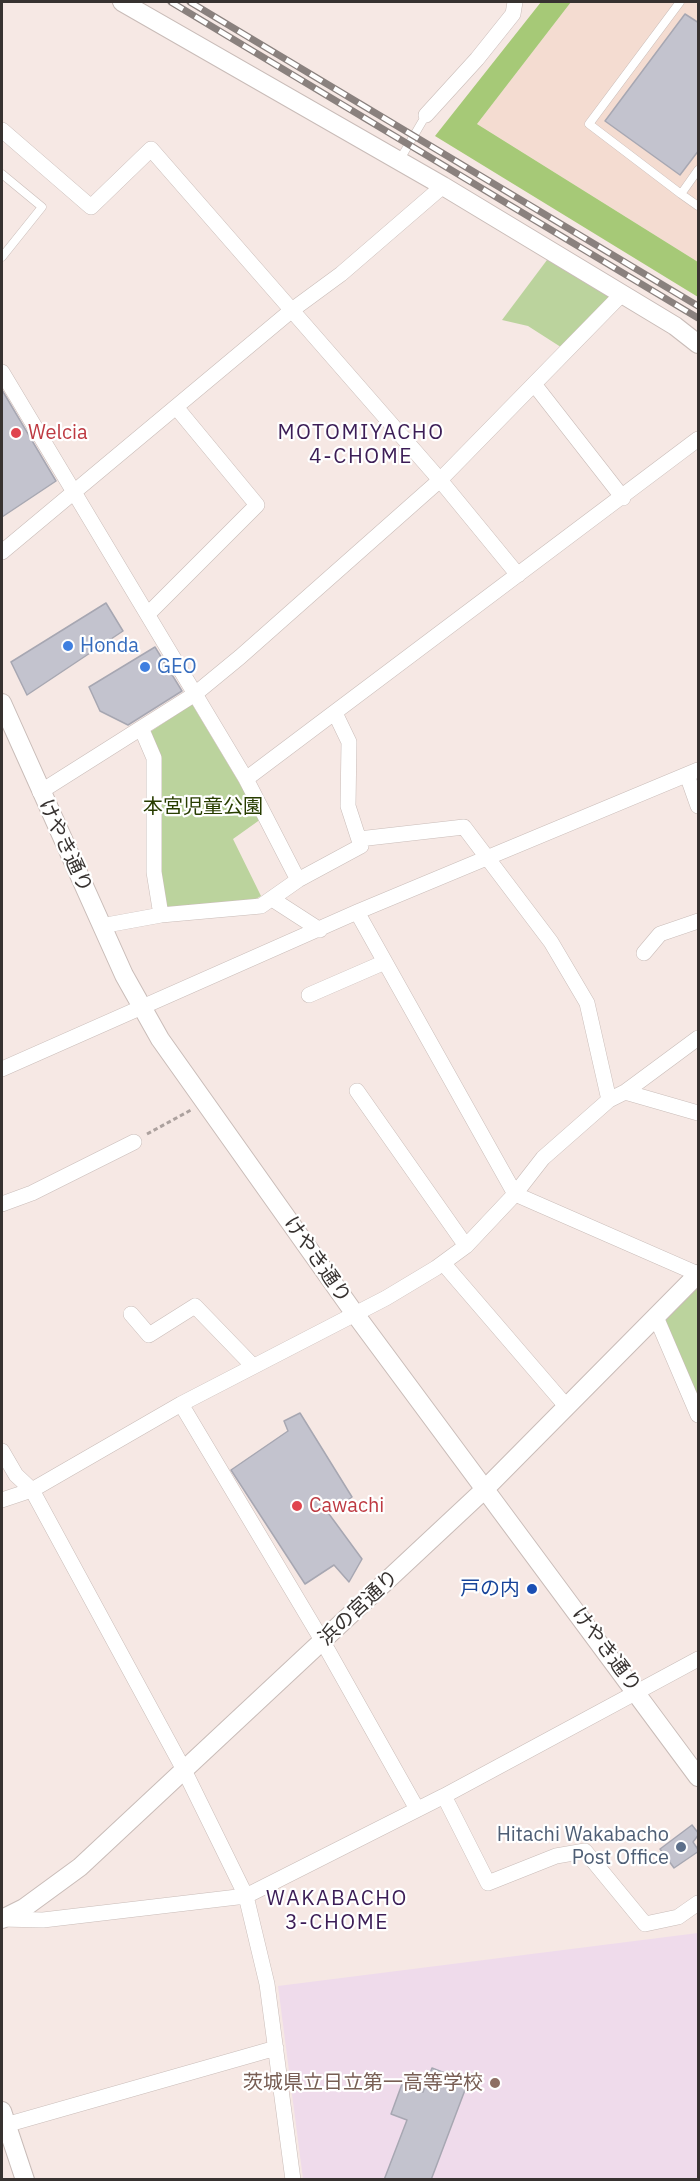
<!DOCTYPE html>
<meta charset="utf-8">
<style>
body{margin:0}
#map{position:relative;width:700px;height:2181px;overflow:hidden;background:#f6e8e4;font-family:"IBM Plex Sans",sans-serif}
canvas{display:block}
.frame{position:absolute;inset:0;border:3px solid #373230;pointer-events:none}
</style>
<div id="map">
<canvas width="700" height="2181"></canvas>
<div class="frame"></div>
</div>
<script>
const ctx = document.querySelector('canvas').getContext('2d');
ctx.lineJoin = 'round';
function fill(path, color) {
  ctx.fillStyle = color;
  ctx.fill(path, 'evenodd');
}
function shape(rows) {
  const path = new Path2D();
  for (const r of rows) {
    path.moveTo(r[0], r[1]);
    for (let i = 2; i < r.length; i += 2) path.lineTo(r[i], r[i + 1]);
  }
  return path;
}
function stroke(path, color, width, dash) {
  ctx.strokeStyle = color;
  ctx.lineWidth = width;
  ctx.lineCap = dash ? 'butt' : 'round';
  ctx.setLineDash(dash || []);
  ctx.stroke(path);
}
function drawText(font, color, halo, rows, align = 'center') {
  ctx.font = font + ' "IBM Plex Sans","Noto Sans JP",sans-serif';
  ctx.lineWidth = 4.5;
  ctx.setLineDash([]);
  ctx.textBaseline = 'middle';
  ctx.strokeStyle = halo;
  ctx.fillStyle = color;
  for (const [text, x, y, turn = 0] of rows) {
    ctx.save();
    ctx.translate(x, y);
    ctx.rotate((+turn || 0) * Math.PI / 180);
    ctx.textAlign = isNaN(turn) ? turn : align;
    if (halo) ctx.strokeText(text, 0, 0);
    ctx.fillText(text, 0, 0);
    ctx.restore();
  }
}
fill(shape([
 [571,2,698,2,698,262,477,124]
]), '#f4dcd1');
fill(shape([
 [698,1933,698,2179,303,2179,278,1986]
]), '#efdbeb');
fill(shape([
 [553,252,622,294,567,351,528,326,502,320],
 [192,704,261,819,233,839,261,896,247,904,167,912,159,867,150,732],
 [698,1274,698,1407,664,1319]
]), '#bbd39d');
fill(shape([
 [541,2,571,2,477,124,698,262,698,297,435,136]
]), '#a6c977');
const building = shape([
 [685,14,699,23,699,150,680,175,605,121,685,14],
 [2,390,56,481,2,517,2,390],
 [106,603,123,631,27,695,11,662,106,603],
 [155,647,182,691,128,725,100,711,89,687,155,647],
 [300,1413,352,1497,329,1514,362,1559,349,1582,334,1565,305,1584,231,1470,288,1431,284,1421,300,1413],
 [692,1825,699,1834,693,1842,699,1851,674,1868,660,1849,692,1825],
 [432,2068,468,2082,431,2180,384,2180,407,2120,391,2114,402,2084,423,2092,432,2068]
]);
fill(building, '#c3c3ce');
stroke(building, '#a7a7b2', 1.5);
const service = shape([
 [680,2,589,124,681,194,698,170],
 [399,161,426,115],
 [2,174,42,207,2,257],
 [681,194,698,206]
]);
const minor = shape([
 [426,115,477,59,513,14,515,2],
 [2,130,91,207,151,149,440,480,518,575],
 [2,372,246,779,298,880,261,906,161,915,101,926],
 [534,384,623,498],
 [2,552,292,310,341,274,443,186],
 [149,613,257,505,176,407],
 [142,730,154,758,154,872,161,915],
 [687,775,698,806],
 [246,779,698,439],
 [40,792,195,694,240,657,440,480,622,294],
 [359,839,464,827,551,942,587,1003,609,1100],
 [298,880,361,846,348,806,349,742,335,713],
 [272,899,320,930],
 [357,912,515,1194,698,1274],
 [644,953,660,934,698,921],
 [309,995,385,962],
 [2,1069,357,912,698,770],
 [357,1091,466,1246],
 [625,1092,698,1113],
 [2,1204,32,1193,134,1142],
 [443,1263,566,1406],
 [131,1314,149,1335,195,1306,253,1366],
 [656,1317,698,1415],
 [181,1404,323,1642,417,1809],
 [2,1451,16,1475,32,1490,184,1770,246,1896,267,1984,293,2180],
 [2,1500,32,1490,181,1404,386,1298,436,1268,466,1246,515,1194,543,1158,609,1100,625,1092,698,1038],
 [444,1796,488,1883,556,1856,585,1851,645,1924,678,1917,698,1903],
 [2,1919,43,1920,246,1896,444,1796,698,1659],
 [2,2126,276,2048]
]);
const tertiary = shape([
 [122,2,443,186,675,326,698,344],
 [2,703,124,975,160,1039,355,1314,698,1777],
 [2,1919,24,1908,80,1867,485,1489,698,1274],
 [2,2111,25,2180]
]);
stroke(service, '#c9bcb8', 9);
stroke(minor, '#c9bcb8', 16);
stroke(tertiary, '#c9bcb8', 20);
stroke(shape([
 [147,1134,191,1110]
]), '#aca19e', 3, [4.5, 3]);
stroke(service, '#fff', 8);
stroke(minor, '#fff', 15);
stroke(tertiary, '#fff', 18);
const rail = shape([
 [171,2,698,318],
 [190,2,698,306]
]);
stroke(rail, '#8a817e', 7);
stroke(rail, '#fff', 4.5, [14]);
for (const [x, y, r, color] of [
 [16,433,6,"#e0444e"],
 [68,646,6,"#3f7fe0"],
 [145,667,6,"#3f7fe0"],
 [297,1506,6,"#e0444e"],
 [532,1589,6,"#1a4fb4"],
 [681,1847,6,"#5c6f8a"],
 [495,2083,6,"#8d6e63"]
]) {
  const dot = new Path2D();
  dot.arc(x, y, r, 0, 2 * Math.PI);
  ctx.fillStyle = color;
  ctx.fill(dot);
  stroke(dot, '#fff', 2);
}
drawText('20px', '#be3a42', '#fff', [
 ["Welcia",28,433],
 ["Cawachi",309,1506]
], 'left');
drawText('20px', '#366cbe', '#fff', [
 ["Honda",80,646],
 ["GEO",157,667]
], 'left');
drawText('20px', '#283d00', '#fff', [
 ["本宮児童公園",203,807]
]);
drawText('20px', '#373230', '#fff', [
 ["けやき通り",65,846,65],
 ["けやき通り",317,1260,55],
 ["浜の宮通り",359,1608,-43],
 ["けやき通り",606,1650,53]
]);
drawText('20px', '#164399', '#fff', [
 ["戸の内",520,1589]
], 'right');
drawText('20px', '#4e5e75', '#fff', [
 ["Hitachi Wakabacho",669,1835],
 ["Post Office",669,1858]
], 'right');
drawText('20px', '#785e54', '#fff', [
 ["茨城県立日立第一高等学校",483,2083]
], 'right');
ctx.letterSpacing = '1.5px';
drawText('21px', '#3c1d56', '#fff', [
 ["MOTOMIYACHO",361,433],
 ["4-CHOME",361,457],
 ["WAKABACHO",337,1899],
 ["3-CHOME",337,1923]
]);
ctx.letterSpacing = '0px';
</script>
